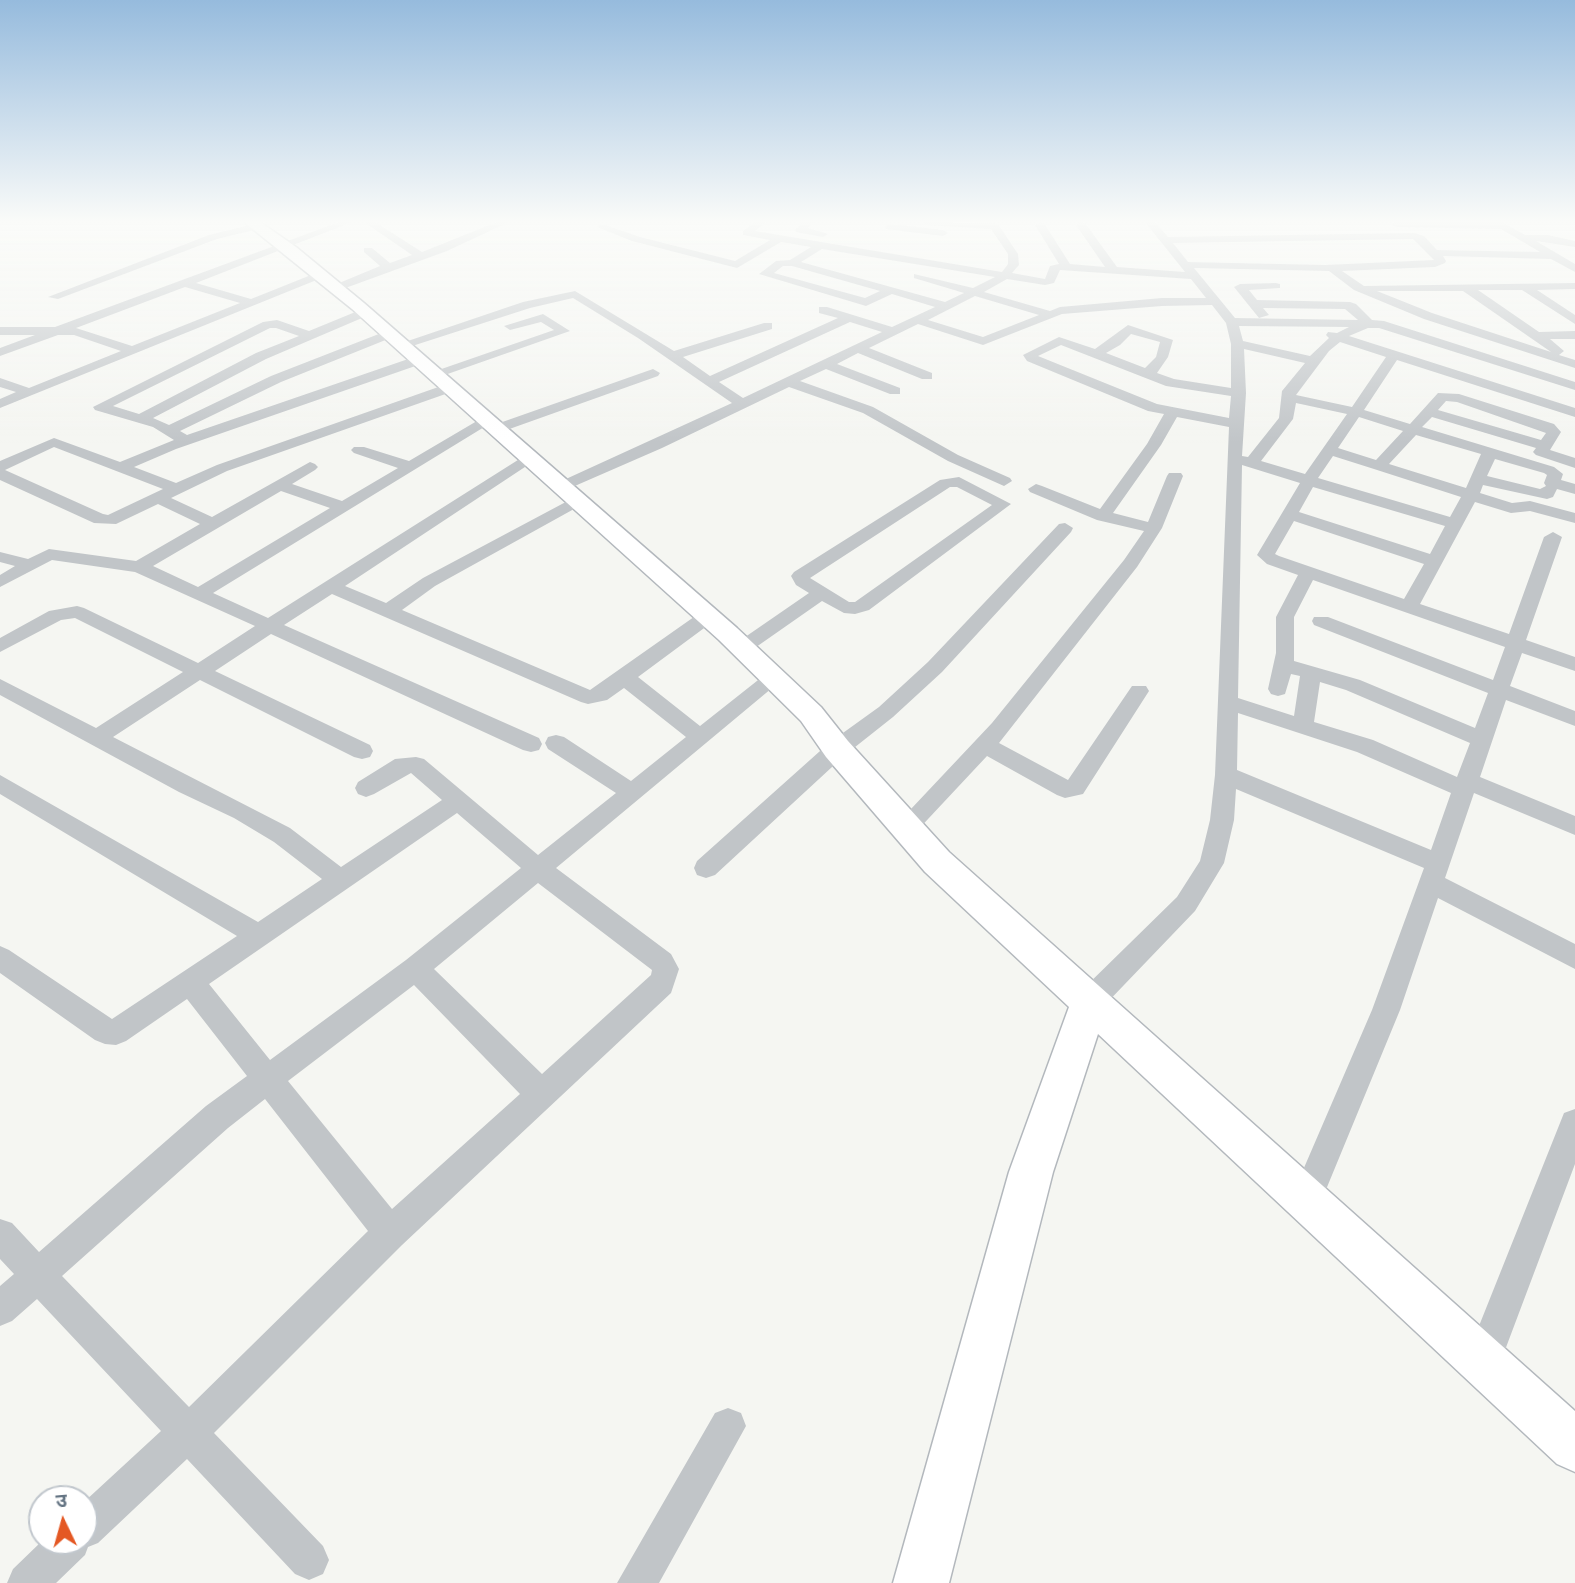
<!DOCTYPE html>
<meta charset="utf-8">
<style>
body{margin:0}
#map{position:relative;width:1575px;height:1583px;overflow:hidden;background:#f5f6f2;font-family:Helvetica,"Noto Sans Devanagari",sans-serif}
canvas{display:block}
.north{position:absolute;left:28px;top:1485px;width:70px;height:70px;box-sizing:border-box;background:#fff;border:2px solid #c1c7cd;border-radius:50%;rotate:355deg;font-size:19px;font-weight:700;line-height:28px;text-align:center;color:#647483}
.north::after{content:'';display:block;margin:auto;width:24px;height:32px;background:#e45823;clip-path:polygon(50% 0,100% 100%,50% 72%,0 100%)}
</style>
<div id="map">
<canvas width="1575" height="1583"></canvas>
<div class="north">उ</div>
</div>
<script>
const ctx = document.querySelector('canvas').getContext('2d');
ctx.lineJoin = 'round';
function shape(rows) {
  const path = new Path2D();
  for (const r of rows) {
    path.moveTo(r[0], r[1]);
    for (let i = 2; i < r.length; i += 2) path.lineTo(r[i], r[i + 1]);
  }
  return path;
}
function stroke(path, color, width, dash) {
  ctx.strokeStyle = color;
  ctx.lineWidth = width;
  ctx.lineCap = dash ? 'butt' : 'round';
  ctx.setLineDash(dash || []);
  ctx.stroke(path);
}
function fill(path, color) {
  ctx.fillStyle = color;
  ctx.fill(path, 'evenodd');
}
const secondary = shape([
 [244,222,260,222,296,247,364,303,737,628,821,707,848,741,949,852,1575,1411,1575,1472,1557,1464,1098,1034,1053,1172,949,1583,893,1583,1009,1172,1069,1007,925,872,826,757,801,721,719,640,352,309,244,222]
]);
stroke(secondary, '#b3b8bd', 3);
fill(shape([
 [339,222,352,222,196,283,251,299,316,273,324,273,324,277,0,408,0,399,16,392,0,387,0,378,29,388,121,351,74,335,58,335,0,356,0,348,35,335,0,335,0,327,55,327,339,222],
 [185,287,240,303,132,346,76,328,185,287],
 [364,222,375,222,422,252,497,222,509,222,447,251,340,290,332,290,332,286,380,266,364,252,364,248,372,248,390,263,412,255,364,222],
 [755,222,766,222,755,231,1002,272,1008,264,1008,254,991,229,927,225,922,222,994,223,998,224,1018,254,1019,265,1012,273,1045,279,1050,266,1059,264,1035,225,1040,222,1044,223,1070,264,1105,267,1076,225,1081,222,1085,223,1117,267,1185,272,1145,222,1155,222,1168,237,1414,233,1424,236,1437,250,1540,252,1501,229,1397,227,1392,224,1394,222,1502,222,1525,235,1548,235,1575,241,1575,247,1536,241,1575,264,1575,272,1551,259,1443,256,1446,261,1445,263,1435,267,1342,271,1364,286,1575,283,1575,289,1537,290,1575,315,1575,324,1522,290,1478,290,1539,332,1575,331,1575,339,1550,339,1564,351,1559,355,1575,360,1575,368,1424,319,1354,290,1329,271,1194,268,1235,318,1358,320,1345,309,1263,308,1269,315,1259,318,1234,287,1240,284,1276,283,1280,284,1280,288,1249,290,1257,300,1350,302,1356,304,1372,320,1384,321,1575,382,1575,390,1379,328,1368,328,1349,336,1575,408,1575,417,1397,360,1364,410,1410,424,1438,393,1459,394,1554,424,1561,432,1550,450,1575,458,1575,468,1536,455,1533,452,1536,448,1432,417,1422,427,1554,467,1563,474,1561,480,1575,484,1575,494,1557,489,1553,497,1547,499,1483,485,1480,493,1512,503,1530,501,1575,513,1575,523,1530,511,1511,513,1475,502,1420,604,1509,634,1544,537,1553,532,1562,537,1526,640,1575,657,1575,671,1522,653,1510,686,1575,711,1575,726,1506,700,1480,777,1575,816,1575,835,1474,793,1445,878,1575,944,1575,969,1438,898,1400,1010,1318,1209,1307,1214,1296,1209,1291,1198,1372,1010,1424,868,1236,789,1234,820,1224,863,1195,911,1100,1010,1090,1014,1080,1010,1076,1001,1080,992,1177,897,1200,861,1210,820,1215,775,1229,427,1177,417,1161,445,1113,513,1148,522,1167,476,1169,473,1181,473,1183,476,1162,528,1137,567,999,743,1068,780,1132,686,1146,686,1149,691,1083,794,1065,798,1057,795,987,756,914,834,906,836,898,834,894,827,992,723,1124,560,1144,531,1097,520,1030,492,1028,489,1036,484,1042,486,1100,509,1147,444,1164,414,1148,411,1027,361,1023,355,1059,337,1095,349,1128,325,1173,340,1168,357,1157,373,1174,379,1231,388,1231,344,1226,323,1212,305,1162,306,1062,314,983,345,918,324,869,348,932,373,932,379,922,379,858,353,837,364,900,388,900,394,890,394,826,369,800,381,873,407,958,455,1010,478,1012,481,1004,486,948,461,863,413,789,387,662,448,561,492,555,490,553,487,555,484,732,403,638,338,573,298,530,308,406,348,398,348,396,345,523,302,575,291,674,351,764,323,772,323,772,329,683,357,710,376,838,318,819,313,819,307,827,307,892,327,935,307,892,294,866,306,759,274,776,261,790,260,811,247,781,242,737,268,632,241,597,227,602,224,640,237,735,261,770,240,743,235,743,231,755,222],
 [1413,239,1434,260,1325,265,1188,262,1173,243,1413,239],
 [822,249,995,277,973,288,914,274,914,278,964,293,945,302,801,262,822,249],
 [783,266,792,266,880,291,865,298,774,273,783,266],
 [1060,270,1191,279,1206,298,1162,298,1060,307,1050,311,984,292,1007,279,1045,285,1054,283,1060,270],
 [1377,291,1463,291,1551,352,1432,313,1377,291],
 [975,296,1039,315,983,337,928,320,975,296],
 [850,322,882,332,743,398,719,382,850,322],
 [1239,326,1349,327,1337,333,1328,332,1326,335,1329,338,1310,356,1243,341,1239,326],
 [1131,334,1160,342,1156,357,1145,368,1106,353,1120,345,1131,334],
 [1340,342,1386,357,1352,407,1296,395,1329,351,1340,342],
 [1061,345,1166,386,1231,396,1229,418,1157,404,1038,356,1061,345],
 [1244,349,1305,363,1282,391,1279,418,1248,457,1242,456,1246,393,1244,349],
 [1446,401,1457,402,1546,433,1541,440,1438,410,1446,401],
 [1296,403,1347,414,1305,474,1261,461,1293,419,1296,403],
 [1359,417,1403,431,1376,460,1338,448,1359,417],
 [1416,435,1481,454,1466,488,1389,464,1416,435],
 [1333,456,1374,469,1461,497,1450,517,1318,478,1333,456],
 [1495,459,1544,473,1547,475,1544,483,1546,486,1540,489,1487,476,1495,459],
 [1242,465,1300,483,1257,555,1267,564,1298,575,1276,617,1276,653,1268,689,1271,694,1278,696,1285,694,1291,674,1300,676,1294,716,1238,698,1242,465],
 [1313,487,1445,526,1430,554,1299,512,1313,487],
 [1294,521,1424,564,1404,599,1279,556,1275,554,1294,521],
 [1313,580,1505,647,1493,680,1328,617,1314,617,1312,621,1314,625,1488,693,1475,728,1360,680,1294,661,1294,617,1313,580],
 [1320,682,1346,690,1470,743,1457,777,1373,740,1314,722,1320,682],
 [1238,713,1357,752,1451,793,1431,850,1237,770,1238,713],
 [798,222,813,222,808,228,828,234,823,237,796,232,795,230,801,224,798,222],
 [258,223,262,224,262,228,217,239,58,299,48,297,209,235,258,223],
 [890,224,943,230,948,233,943,236,886,229,885,227,890,224],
 [365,308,371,312,369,315,266,359,153,418,169,425,271,376,389,330,393,331,393,337,281,382,180,431,187,435,414,357,424,357,424,363,176,449,134,467,176,483,217,465,444,385,454,385,454,391,227,471,171,498,212,517,310,462,315,464,318,467,315,470,292,484,342,501,398,468,354,453,351,450,354,447,364,447,409,461,482,418,492,418,494,421,213,593,268,618,529,453,534,455,537,458,534,461,345,586,386,603,423,578,577,496,583,498,585,501,583,504,435,586,402,610,590,690,701,612,715,612,717,616,715,620,638,677,700,726,767,673,774,671,781,673,784,678,556,868,671,954,679,969,671,993,402,1245,214,1433,323,1546,329,1560,323,1574,309,1580,295,1574,187,1459,98,1543,88,1547,85,1555,56,1583,7,1583,13,1569,42,1541,84,1541,84,1502,161,1431,37,1299,12,1321,0,1326,0,1286,14,1274,0,1259,0,1219,12,1223,39,1252,206,1106,247,1076,187,999,126,1041,116,1045,105,1044,95,1040,0,973,0,946,9,950,112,1019,237,936,0,794,0,775,258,922,322,879,274,842,234,818,179,792,0,695,0,679,96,728,183,672,75,618,61,620,0,652,0,638,49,611,77,606,84,608,198,663,255,626,135,572,52,560,0,587,0,575,15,566,0,562,0,552,28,559,49,549,136,561,200,524,158,504,116,524,94,523,0,480,0,461,54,438,120,462,174,440,153,427,95,410,93,407,263,322,277,320,309,331,365,308],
 [270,328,276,328,299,336,256,353,139,414,113,406,270,328],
 [54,447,163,489,108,515,103,514,5,470,54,447],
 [281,491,330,508,198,587,153,566,281,491],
 [332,594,581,702,588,704,607,700,624,688,686,737,631,781,564,737,556,735,548,737,545,743,548,749,616,793,538,855,424,759,416,757,395,759,358,782,355,788,358,794,366,797,374,794,411,773,442,800,341,867,290,828,113,737,200,680,354,757,362,759,370,757,373,751,370,745,215,671,271,634,523,750,531,752,539,750,542,744,539,738,284,625,332,594],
 [457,813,521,868,406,960,270,1060,209,984,457,813],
 [538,883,652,970,651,975,542,1074,434,969,538,883],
 [414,985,520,1094,392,1209,288,1081,414,985],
 [265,1099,368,1231,189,1407,62,1276,228,1128,265,1099],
 [543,314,570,331,439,377,429,377,427,374,554,330,541,322,510,330,504,326,543,314],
 [653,369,660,373,658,376,501,432,496,433,489,429,491,426,653,369],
 [959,477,1011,504,869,610,855,614,844,613,822,601,749,652,735,652,732,648,735,644,809,593,796,585,791,576,794,572,940,480,959,477],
 [950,487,957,487,992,505,855,602,849,602,810,578,950,487],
 [1065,523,1073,528,1071,532,942,672,893,717,845,755,715,875,706,878,697,875,694,868,697,861,829,743,879,707,928,662,1059,524,1065,523],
 [1575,1109,1575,1164,1496,1374,1483,1379,1470,1374,1465,1361,1564,1113,1575,1109],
 [728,1408,741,1413,746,1426,659,1583,617,1583,715,1413,728,1408]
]), '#c1c5c8');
fill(secondary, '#fff');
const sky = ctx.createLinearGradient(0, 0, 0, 443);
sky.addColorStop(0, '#96bbdd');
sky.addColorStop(0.5, '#fafbf9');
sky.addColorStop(1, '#fafbf900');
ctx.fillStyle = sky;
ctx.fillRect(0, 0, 1575, 443);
</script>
